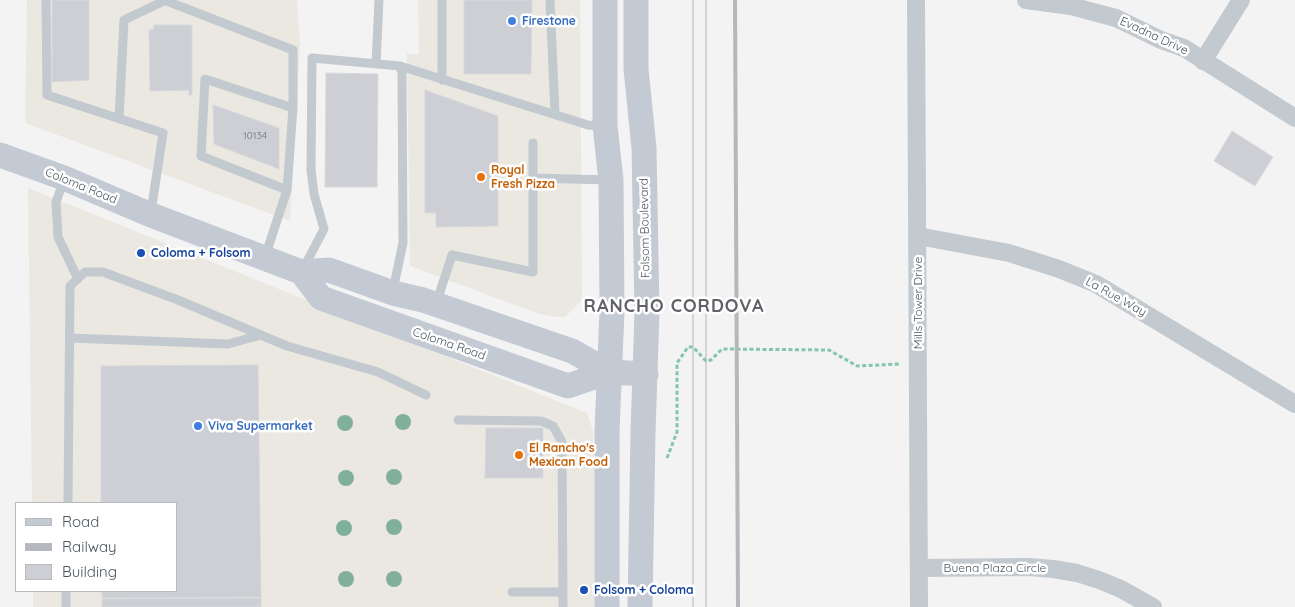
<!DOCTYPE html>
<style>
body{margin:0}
#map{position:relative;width:1295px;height:607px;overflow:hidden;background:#f4f3f3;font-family:Quicksand,sans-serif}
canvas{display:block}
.legend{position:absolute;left:15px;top:502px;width:162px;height:90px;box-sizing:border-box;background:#fff;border:1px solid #b7bbbf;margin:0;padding:6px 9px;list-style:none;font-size:15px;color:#4c545e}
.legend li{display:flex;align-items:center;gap:10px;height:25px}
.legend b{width:25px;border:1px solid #b7bbbf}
</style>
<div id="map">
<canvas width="1295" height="607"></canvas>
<ul class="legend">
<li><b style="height:6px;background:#c3cad4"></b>Road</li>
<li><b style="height:6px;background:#b5b7bc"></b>Railway</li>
<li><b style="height:14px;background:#cdcfd4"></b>Building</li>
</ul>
</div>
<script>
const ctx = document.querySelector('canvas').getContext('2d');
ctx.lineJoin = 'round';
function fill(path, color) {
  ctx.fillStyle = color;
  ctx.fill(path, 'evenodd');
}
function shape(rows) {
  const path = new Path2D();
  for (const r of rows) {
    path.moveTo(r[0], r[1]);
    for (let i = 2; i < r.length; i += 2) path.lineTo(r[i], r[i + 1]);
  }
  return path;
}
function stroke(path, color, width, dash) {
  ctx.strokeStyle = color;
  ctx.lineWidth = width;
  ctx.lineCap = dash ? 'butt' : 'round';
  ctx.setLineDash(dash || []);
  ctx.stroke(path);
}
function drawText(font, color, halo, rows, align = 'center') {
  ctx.font = font + ' Quicksand,sans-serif';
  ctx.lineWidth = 5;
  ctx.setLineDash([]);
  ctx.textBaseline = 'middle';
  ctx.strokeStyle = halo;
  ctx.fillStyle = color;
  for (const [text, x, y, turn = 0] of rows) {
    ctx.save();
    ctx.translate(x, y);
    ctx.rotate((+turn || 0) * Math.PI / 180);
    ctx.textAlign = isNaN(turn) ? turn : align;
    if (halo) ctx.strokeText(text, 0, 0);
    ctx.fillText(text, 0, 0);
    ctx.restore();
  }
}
fill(shape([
 [27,0,297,0,300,45,290,221,25,123],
 [418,0,580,0,582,294,580,302,565,317,556,317,539,314,410,266,407,53,419,55],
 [28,188,587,413,593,431,597,548,596,607,33,607,33,591,176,591,176,503,32,503]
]), '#eae8e1');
const building = shape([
 [52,0,89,0,89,80,52,82,52,0],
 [464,0,532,0,531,74,464,74,464,0],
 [154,25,192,25,192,95,189,95,189,90,150,91,149,30,153,30,154,25],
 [326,73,378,74,377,187,325,187,326,73],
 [425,90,498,116,498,226,436,227,436,213,425,213,425,90],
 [213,105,279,128,279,169,214,144,213,105],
 [1232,131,1273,157,1255,186,1214,161,1232,131],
 [258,365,261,597,102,598,102,591,176,591,176,503,101,503,101,366,258,365],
 [486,428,543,428,543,478,485,478,486,428],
 [261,598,261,607,102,607,102,599,261,598]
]);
fill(building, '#cdcfd4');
stroke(building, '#d7d9dd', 1);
stroke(shape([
 [667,458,677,432,677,363,688,347,693,347,706,361,711,360,722,349,829,350,857,366,900,364]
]), '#82c7a9', 3, [4, 2.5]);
stroke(shape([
 [46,0,47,95,163,133,151,212],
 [164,0,293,50,293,108],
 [442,0,442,80],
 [550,0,555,114],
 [376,64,379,0],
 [119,119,124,20,164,1],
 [533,178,611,180],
 [64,180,56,202,58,237,78,279],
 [265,257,287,190,293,108,205,79,201,156,287,190],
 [303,269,324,229,314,194,311,170,312,58,400,66,588,125,605,126],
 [393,290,403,243,402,73,400,66],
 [436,304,452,255,533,272,533,143],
 [70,338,228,344,261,335],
 [458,420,541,421,553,426,562,442,563,607],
 [68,503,70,286,85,272,103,272,178,300,287,346,378,372,426,395],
 [512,592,563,592],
 [66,607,66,591]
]), '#c2c9cf', 9);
stroke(shape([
 [916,0,919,607],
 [1026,0,1071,6,1116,18,1161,40,1184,48,1295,118],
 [1203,61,1241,0],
 [918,236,1009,253,1059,269,1096,284,1295,404],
 [919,568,1029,567,1053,569,1077,573,1099,580,1121,589,1153,607]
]), '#c2c9cf', 18);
stroke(shape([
 [605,0,605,126,611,180,612,311,607,431,607,607],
 [636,0,636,69,644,148,647,312,643,432,640,607],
 [0,155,64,178,151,215,301,272,329,270,393,293,423,300,572,351,609,372],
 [301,272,321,298,568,386,609,372,646,374]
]), '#c3cad4', 25);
stroke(shape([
 [693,0,693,607],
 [706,0,706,607]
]), '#b5b7bc', 1);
stroke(shape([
 [735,0,738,607]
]), '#b5b7bc', 4);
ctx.fillStyle = '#80b09b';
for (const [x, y] of [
 [403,422],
 [345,423],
 [394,477],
 [346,478],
 [394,527],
 [344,528],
 [346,579],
 [394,579]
]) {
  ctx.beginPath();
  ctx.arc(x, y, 8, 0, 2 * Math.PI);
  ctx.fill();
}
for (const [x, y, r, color] of [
 [512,21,5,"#3f7fe0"],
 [481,177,5,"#e8710a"],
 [141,253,5,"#1a4fb4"],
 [198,426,5,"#3f7fe0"],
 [519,455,5,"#e8710a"],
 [584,590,5,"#1a4fb4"]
]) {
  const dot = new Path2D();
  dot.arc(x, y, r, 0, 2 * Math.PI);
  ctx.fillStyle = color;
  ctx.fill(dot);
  stroke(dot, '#fff', 2);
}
drawText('10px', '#6c737c', null, [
 ["10134",255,136]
]);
drawText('bold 12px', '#366cbe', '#fff', [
 ["Firestone",522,21],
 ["Viva Supermarket",208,426]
], 'left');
drawText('12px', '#4c545e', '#fff', [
 ["Evadna Drive",1154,36,25],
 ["Coloma Road",81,186,22],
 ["Folsom Boulevard",645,228,-91],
 ["La Rue Way",1116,297,29],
 ["Mills Tower Drive",918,303,-90],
 ["Coloma Road",449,344,19],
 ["Buena Plaza Circle",995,568]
]);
drawText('bold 12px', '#c56008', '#fff', [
 ["Royal",491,170],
 ["Fresh Pizza",491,184],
 ["El Rancho's",529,448],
 ["Mexican Food",529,462]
], 'left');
drawText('bold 12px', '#164399', '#fff', [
 ["Coloma + Folsom",151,253],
 ["Folsom + Coloma",594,590]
], 'left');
ctx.letterSpacing = '1px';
drawText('bold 18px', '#606267', '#fff', [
 ["RANCHO CORDOVA",674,307]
]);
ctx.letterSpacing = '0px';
</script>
